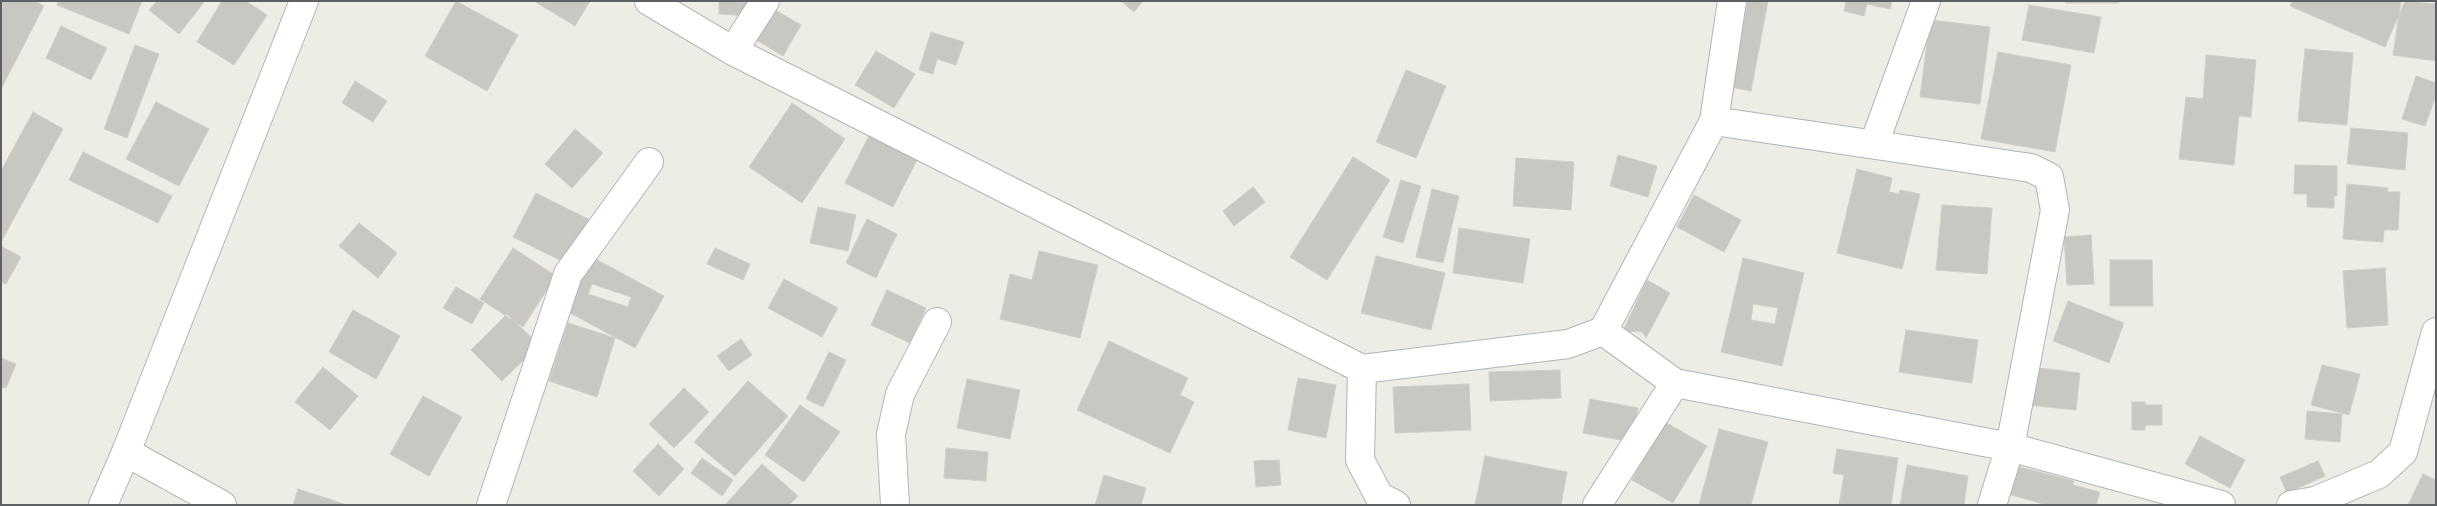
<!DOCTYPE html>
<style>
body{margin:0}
#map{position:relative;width:2437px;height:506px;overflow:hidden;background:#edece5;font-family:"Alegreya Sans",sans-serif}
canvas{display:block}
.frame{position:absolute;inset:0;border:2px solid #5d6064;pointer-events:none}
</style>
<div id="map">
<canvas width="2437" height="506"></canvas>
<div class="frame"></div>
</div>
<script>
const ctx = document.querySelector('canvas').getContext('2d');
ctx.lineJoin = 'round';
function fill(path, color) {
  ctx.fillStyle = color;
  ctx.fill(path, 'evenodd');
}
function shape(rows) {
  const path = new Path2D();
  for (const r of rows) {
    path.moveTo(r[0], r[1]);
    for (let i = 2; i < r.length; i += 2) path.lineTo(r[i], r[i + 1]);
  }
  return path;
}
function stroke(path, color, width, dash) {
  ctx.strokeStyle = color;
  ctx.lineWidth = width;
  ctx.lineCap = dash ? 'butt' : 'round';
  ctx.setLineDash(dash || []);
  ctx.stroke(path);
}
const building = shape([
 [1,1,35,1,44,6,1,89,1,1],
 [58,1,142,1,129,34,57,5,58,1],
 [157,1,205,1,179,34,149,10,157,1],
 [222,1,246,1,267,15,234,65,197,42,222,1],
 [456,1,518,35,487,91,425,56,456,1],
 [534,1,590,1,575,26,534,1],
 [719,1,751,1,750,16,719,14,719,1],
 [1121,1,1143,1,1134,12,1121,1],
 [1748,1,1768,1,1751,91,1731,87,1748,1],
 [1846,1,1892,1,1890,9,1867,4,1864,16,1844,11,1846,1],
 [2066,1,2119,1,2119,3,2066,3,2066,1],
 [2292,1,2405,1,2385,47,2290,6,2292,1],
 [2401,1,2436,4,2436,61,2393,55,2401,1],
 [2029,5,2101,17,2094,53,2022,40,2029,5],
 [768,6,801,25,783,56,750,36,768,6],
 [1930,20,1990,27,1980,104,1920,97,1930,20],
 [61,26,107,48,91,80,46,58,61,26],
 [931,32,964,42,956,65,937,59,933,74,919,70,931,32],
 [135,45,159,54,127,138,104,129,135,45],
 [2305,49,2353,53,2347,125,2298,121,2305,49],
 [876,51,915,74,894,108,855,85,876,51],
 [1998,52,2071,65,2055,152,1981,139,1998,52],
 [2206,55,2256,60,2251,117,2239,116,2234,165,2179,159,2186,97,2203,99,2206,55],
 [1406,70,1446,86,1416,158,1376,142,1406,70],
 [2416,76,2436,83,2436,95,2425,126,2402,119,2416,76],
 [355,81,387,101,373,122,342,103,355,81],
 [156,102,209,129,179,186,126,159,156,102],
 [792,103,845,139,802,203,749,167,792,103],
 [33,112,63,129,1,242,1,171,33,112],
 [2351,128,2408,133,2405,170,2347,164,2351,128],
 [575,129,603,153,572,188,545,164,575,129],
 [871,132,919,156,893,207,845,183,871,132],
 [83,152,172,196,158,223,69,180,83,152],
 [1618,155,1657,166,1648,197,1610,186,1618,155],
 [1353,157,1390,180,1327,280,1290,257,1353,157],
 [1516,158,1574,162,1571,210,1513,206,1516,158],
 [2295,165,2337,166,2337,196,2334,196,2334,208,2307,207,2307,194,2294,194,2295,165],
 [1857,169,1892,178,1889,192,1899,194,1900,190,1920,194,1902,269,1837,253,1857,169],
 [1401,180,1421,186,1403,243,1383,237,1401,180],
 [2347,184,2388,188,2387,192,2400,192,2398,230,2384,230,2383,242,2343,239,2347,184],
 [1253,187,1265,202,1234,226,1223,211,1253,187],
 [1432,189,1459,196,1443,263,1416,257,1432,189],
 [536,193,590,220,568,264,513,237,536,193],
 [1694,195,1741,220,1724,252,1677,227,1694,195],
 [1942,205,1992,208,1987,274,1936,270,1942,205],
 [818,207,856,215,848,251,810,243,818,207],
 [867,219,897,234,876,278,846,263,867,219],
 [359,223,397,253,378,278,339,246,359,223],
 [1459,228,1530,239,1523,283,1453,273,1459,228],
 [2091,235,2094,284,2067,285,2064,237,2091,235],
 [1,246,21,257,6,284,1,282,1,246],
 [513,248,556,276,523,327,480,299,513,248],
 [715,248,750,264,743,280,707,264,715,248],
 [1039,251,1098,265,1080,338,1000,319,1010,274,1032,280,1039,251],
 [590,256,664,296,635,348,561,308,590,256],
 [592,284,631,297,628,307,588,294,592,284],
 [1376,256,1445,273,1431,330,1361,313,1376,256],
 [1743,258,1804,273,1782,366,1721,352,1743,258],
 [1753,304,1778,308,1775,324,1751,320,1753,304],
 [2110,260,2152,260,2153,306,2110,306,2110,260],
 [2385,268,2388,325,2347,328,2343,271,2385,268],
 [784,279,838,308,822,337,768,308,784,279],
 [1647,280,1670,293,1646,338,1643,332,1623,331,1647,280],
 [456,287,484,303,472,324,443,308,456,287],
 [887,290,926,308,910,343,871,325,887,290],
 [2068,301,2124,323,2109,363,2053,341,2068,301],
 [353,310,400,336,376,379,329,352,353,310],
 [507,314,539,345,502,381,471,350,507,314],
 [568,323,615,338,597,397,549,381,568,323],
 [1906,330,1978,340,1972,383,1899,372,1906,330],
 [741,339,752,355,729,371,717,356,741,339],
 [1109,341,1188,378,1180,395,1194,402,1170,453,1077,410,1109,341],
 [829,352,846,360,823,407,806,399,829,352],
 [1,358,16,364,6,388,1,387,1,358],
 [2322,365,2360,374,2349,415,2311,405,2322,365],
 [323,367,358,396,330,430,295,402,323,367],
 [2032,367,2080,373,2076,410,2028,405,2032,367],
 [1560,370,1561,398,1490,401,1489,372,1560,370],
 [1298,378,1336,385,1326,438,1288,430,1298,378],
 [967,379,1020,390,1010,439,957,428,967,379],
 [748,381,788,416,735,476,694,442,748,381],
 [1469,384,1471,430,1395,433,1393,387,1469,384],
 [684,388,709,412,674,448,649,424,684,388],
 [423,396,462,417,429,476,390,454,423,396],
 [1590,399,1638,408,1631,442,1583,433,1590,399],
 [2132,402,2145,402,2145,405,2162,405,2162,425,2145,425,2145,430,2132,430,2132,402],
 [800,405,840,432,804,482,765,455,800,405],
 [2307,411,2342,414,2340,442,2305,439,2307,411],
 [1665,422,1707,446,1673,503,1632,480,1665,422],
 [1719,429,1768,442,1751,505,1699,505,1719,429],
 [2200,436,2245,460,2230,488,2185,464,2200,436],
 [658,444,684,469,659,496,633,471,658,444],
 [946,448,988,452,986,481,944,478,946,448],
 [1837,449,1898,458,1891,505,1839,505,1844,475,1833,473,1837,449],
 [1485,456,1567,472,1561,505,1475,505,1485,456],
 [702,458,733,480,722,496,691,473,702,458],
 [1279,460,1281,485,1256,487,1254,461,1279,460],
 [2318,461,2325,476,2287,493,2280,477,2318,461],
 [762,464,798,496,789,505,725,505,762,464],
 [1907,465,1968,476,1964,505,1900,505,1907,465],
 [2016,466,2074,481,2073,485,2100,492,2096,505,2047,505,2008,494,2016,466],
 [2423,474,2436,480,2436,505,2408,505,2423,474],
 [1104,475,1146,488,1141,505,1095,505,1104,475],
 [298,489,347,505,293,505,298,489]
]);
fill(building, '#c9c7c2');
stroke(building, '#d1cec4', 1);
const street = shape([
 [649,1,733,51,1362,369,1568,344,1603,331,1714,121,1732,1],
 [733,51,765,1],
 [1714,121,2031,168,2049,177,2055,210,2010,447,1992,505],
 [1874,144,1926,1],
 [1603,331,1675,383,2010,447,2221,505],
 [1362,369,1360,460,1379,496,1396,505],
 [126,452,222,505],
 [103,505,126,452,304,1],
 [491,505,568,274,649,162],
 [895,505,891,434,900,394,937,322],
 [1597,505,1675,383],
 [2291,505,2315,501,2379,474,2403,452,2436,332]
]);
stroke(street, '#b2b5b8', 30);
stroke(street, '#fff', 28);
</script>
